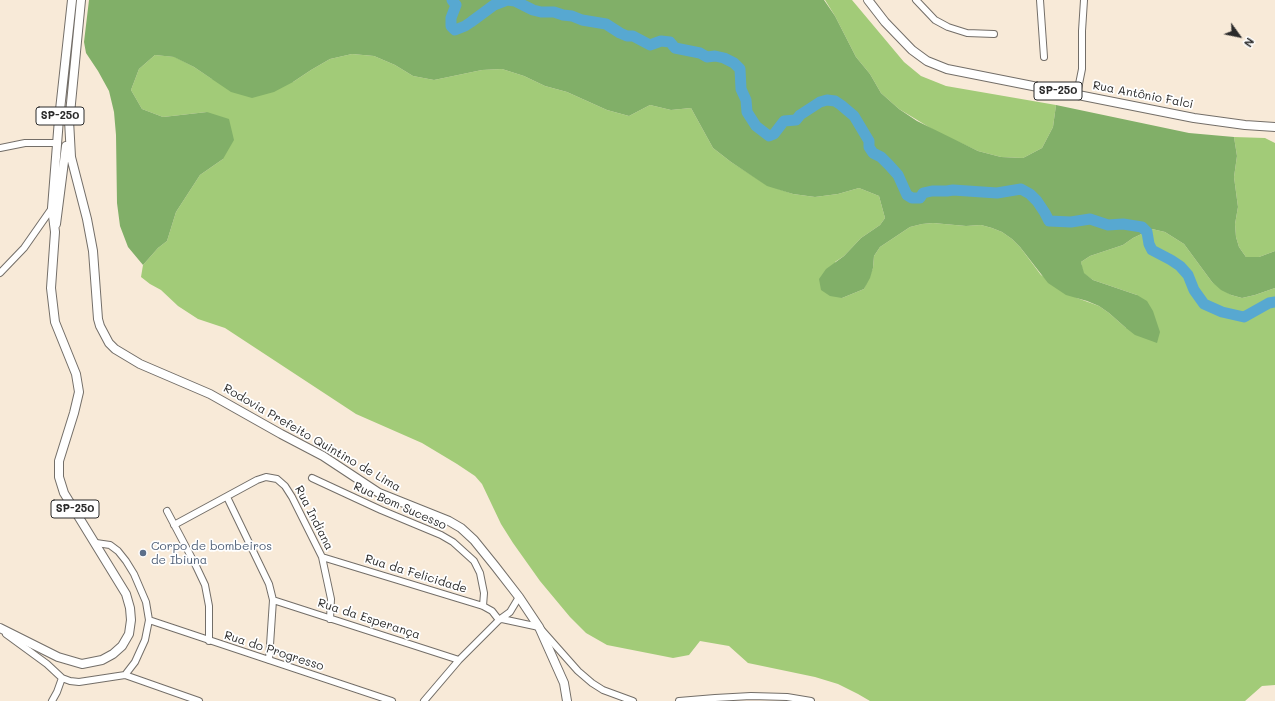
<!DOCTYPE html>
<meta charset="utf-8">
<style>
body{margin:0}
#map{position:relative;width:1275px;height:701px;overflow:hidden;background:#f8ead8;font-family:Mali,sans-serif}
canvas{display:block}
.north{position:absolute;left:1219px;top:16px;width:40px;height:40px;-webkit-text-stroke:3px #fff;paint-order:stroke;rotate:123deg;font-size:11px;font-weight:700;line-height:16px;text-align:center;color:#2b2b2b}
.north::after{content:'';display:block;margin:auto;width:14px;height:18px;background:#2b2b2b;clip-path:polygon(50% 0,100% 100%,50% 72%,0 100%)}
</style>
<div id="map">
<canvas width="1275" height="701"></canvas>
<div class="north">N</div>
</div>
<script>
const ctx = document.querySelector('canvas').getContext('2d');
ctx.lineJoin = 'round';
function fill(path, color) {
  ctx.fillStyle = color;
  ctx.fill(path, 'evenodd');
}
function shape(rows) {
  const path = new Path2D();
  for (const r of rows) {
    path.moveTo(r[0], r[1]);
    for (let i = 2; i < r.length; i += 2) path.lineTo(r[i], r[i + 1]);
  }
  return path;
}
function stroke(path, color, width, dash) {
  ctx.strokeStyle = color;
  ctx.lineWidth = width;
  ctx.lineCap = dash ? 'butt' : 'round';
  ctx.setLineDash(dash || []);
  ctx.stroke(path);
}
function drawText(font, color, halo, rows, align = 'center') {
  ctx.font = font + ' Mali,sans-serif';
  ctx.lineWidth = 3.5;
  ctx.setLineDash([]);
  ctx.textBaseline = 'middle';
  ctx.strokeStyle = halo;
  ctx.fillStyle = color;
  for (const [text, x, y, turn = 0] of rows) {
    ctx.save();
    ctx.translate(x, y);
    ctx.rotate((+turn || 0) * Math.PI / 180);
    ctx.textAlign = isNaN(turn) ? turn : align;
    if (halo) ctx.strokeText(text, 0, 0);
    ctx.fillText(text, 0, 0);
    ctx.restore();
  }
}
fill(shape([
 [825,0,852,0,904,62,921,76,946,86,1056,105,1053,127,1042,148,1023,158,1001,157,978,151,937,132,899,109,881,93,870,74,856,57,835,16],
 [352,54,374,56,395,65,413,76,434,80,482,70,502,69,524,76,545,86,567,92,607,110,629,116,650,105,671,110,691,108,713,148,731,162,767,185,793,194,815,197,838,194,859,188,879,196,885,218,880,225,861,238,844,256,835,262,842,298,864,289,873,268,874,256,880,247,910,227,922,224,933,223,966,226,981,225,992,228,1002,232,1012,239,1020,247,1041,275,1077,298,1099,306,1109,313,1126,328,1137,295,1093,280,1083,273,1081,262,1090,256,1123,245,1133,238,1152,229,1165,232,1184,244,1212,282,1231,295,1242,298,1255,295,1275,288,1275,685,1262,686,1245,701,870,701,858,694,838,684,815,677,748,663,729,646,700,641,689,655,673,658,607,645,586,633,570,617,540,581,513,543,501,524,482,484,475,476,457,464,422,443,356,414,225,328,198,319,178,306,161,290,150,284,141,277,143,265,158,248,167,241,176,212,200,175,223,159,207,112,163,117,142,109,131,90,139,69,155,55,175,57,194,67,212,79,293,82,311,70,330,59],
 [1234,137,1265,138,1275,143,1275,251,1259,257,1246,257,1239,247,1236,237,1235,224,1238,207,1234,177,1237,156]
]), '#a2cb78');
fill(shape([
 [89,0,824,0,835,16,856,57,870,74,881,93,899,109,917,121,978,151,1001,157,1023,158,1042,148,1053,127,1056,105,1189,133,1234,137,1237,156,1234,177,1238,207,1235,224,1236,237,1239,247,1246,257,1259,257,1275,251,1275,288,1255,295,1242,298,1231,295,1221,290,1212,282,1184,244,1165,232,1152,229,1133,238,1123,245,1090,256,1081,262,1084,273,1093,280,1137,295,1147,301,1153,311,1160,332,1157,343,1135,335,1126,328,1109,313,1099,306,1087,301,1066,295,1048,283,1020,247,1012,239,1002,232,992,228,981,225,966,226,933,223,922,224,910,227,880,247,874,256,873,268,870,278,864,289,842,298,830,296,821,290,819,279,826,269,844,256,861,238,880,225,885,218,879,196,859,188,838,194,815,197,793,194,767,186,731,162,713,148,691,108,671,110,650,105,629,116,607,110,567,92,545,86,524,76,502,69,482,70,434,80,413,76,395,65,374,56,352,54,330,59,311,70,293,82,274,92,252,98,231,92,194,67,174,57,155,55,139,69,131,90,142,109,163,117,207,112,229,119,234,140,223,159,200,175,176,212,167,241,158,248,143,265,128,247,120,226,117,203,116,135,114,112,109,91,98,71,86,53,84,42]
]), '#81af68');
stroke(shape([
 [452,0,456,5,451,18,451,26,455,30,465,26,471,22,494,5,507,0,515,1,533,10,541,12,554,12,563,15,572,16,582,20,606,24,620,33,627,36,633,36,650,45,661,41,670,42,675,48,700,53,707,57,715,56,724,58,734,63,740,69,741,89,746,100,747,112,756,126,769,136,774,134,784,121,796,120,800,115,820,102,827,100,835,101,841,105,854,116,869,141,869,147,873,153,881,157,889,165,898,175,907,195,912,198,920,198,923,193,932,191,947,191,953,190,997,193,1021,189,1030,194,1037,201,1045,213,1049,221,1071,222,1090,219,1108,225,1123,224,1142,227,1147,232,1149,244,1152,250,1171,260,1180,266,1188,275,1194,290,1204,304,1222,312,1244,317,1269,303,1275,302]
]), '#57a8d1', 11);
const minor = shape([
 [916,0,935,20,948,27,967,33,994,34],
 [1040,0,1044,57],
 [1077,94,1082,69,1082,31,1084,0],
 [0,148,25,143,57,143],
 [0,273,24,248,52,208],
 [312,478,381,510,441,535,453,542,474,561,480,573,484,593,483,606],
 [227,497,269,584,273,600,269,660],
 [167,511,196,566,205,585,209,606,209,641],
 [174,525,257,480,266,477,277,479,285,486,292,497,322,557,331,599,330,619],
 [96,543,110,545,118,551,126,561,134,574,146,602,149,620,145,640,135,662,125,675],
 [322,557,483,606,492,611,499,620],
 [273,600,459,660],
 [502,619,539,627,578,671,592,683,603,690,633,701],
 [149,620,392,701],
 [6,634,47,664,62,678,70,681,79,682,125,675,199,701],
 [52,701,57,692,62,678],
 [424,701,459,660,499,620,510,612,519,597],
 [679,701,715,698,751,696,787,697,811,701]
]);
const major = shape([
 [868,0,885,22,912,50,927,61,947,69,1194,118,1245,125,1275,127],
 [69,120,71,157,87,219,93,251,98,319,100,326,109,343,115,349,140,364,210,394,281,434,323,456,379,493,449,521,461,528,474,540,495,566,519,597,539,627,564,683,567,701],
 [69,124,81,0],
 [56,224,66,146],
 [0,628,58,657,82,664,102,660,113,654,122,646,129,634,131,620,130,608,126,594,64,493,59,477,59,461,74,413,79,392,76,374,55,322,51,288,55,232,52,208,59,119,72,0]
]);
stroke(minor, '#736e68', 8);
stroke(major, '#736e68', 10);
stroke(minor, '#fff', 6);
stroke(major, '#fff', 8);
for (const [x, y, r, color] of [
 [143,553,4,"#5c6f8a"]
]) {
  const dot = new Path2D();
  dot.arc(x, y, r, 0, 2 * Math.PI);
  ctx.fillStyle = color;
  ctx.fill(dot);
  stroke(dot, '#fff', 1.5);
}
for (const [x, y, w] of [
 [1058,91,48],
 [60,116,48],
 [75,509,48]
]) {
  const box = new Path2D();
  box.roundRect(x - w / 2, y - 9, w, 18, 3);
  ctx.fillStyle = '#fff';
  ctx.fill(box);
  stroke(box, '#2b2b2b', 1);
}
drawText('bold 11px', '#2b2b2b', null, [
 ["SP-250",1058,91],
 ["SP-250",60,116],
 ["SP-250",75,509]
]);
drawText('12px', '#2b2b2b', '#fff', [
 ["Rua Antônio Falci",1143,95,11],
 ["Rodovia Prefeito Quintino de Lima",312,438,30],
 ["Rua Bom Sucesso",400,506,24],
 ["Rua Indiana",314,518,63],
 ["Rua da Felicidade",416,574,17],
 ["Rua da Esperança",369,619,18],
 ["Rua do Progresso",274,651,18]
]);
drawText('12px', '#4e5e75', '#fff', [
 ["Corpo de bombeiros",151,546],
 ["de Ibiuna",151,560]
], 'left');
</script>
